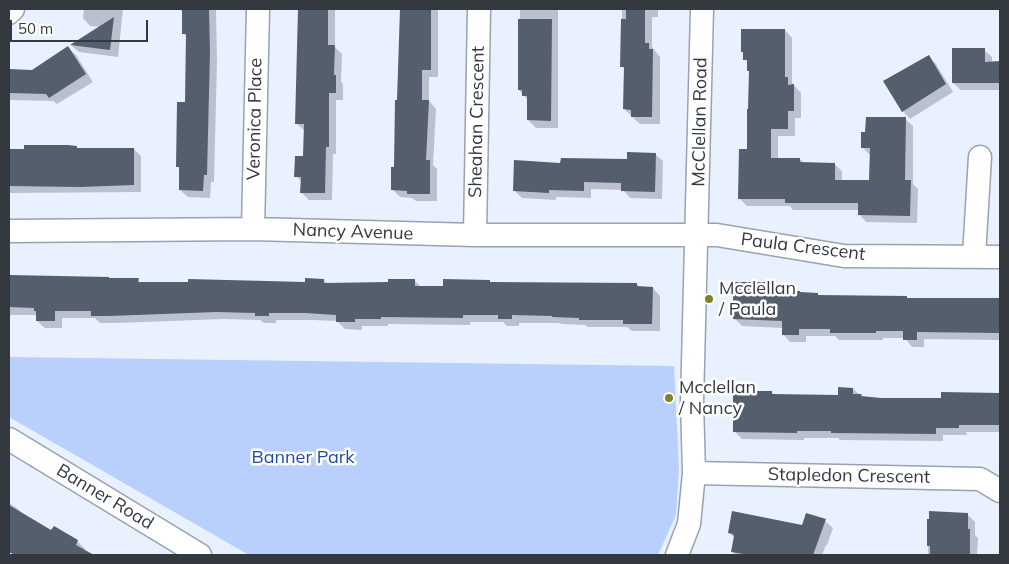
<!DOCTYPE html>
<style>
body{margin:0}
#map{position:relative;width:1009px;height:564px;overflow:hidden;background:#e9f1ff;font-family:Mulish,sans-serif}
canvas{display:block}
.frame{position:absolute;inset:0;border:10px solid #34383f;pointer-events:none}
.scale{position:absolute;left:10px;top:20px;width:138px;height:22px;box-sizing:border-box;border:2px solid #34383f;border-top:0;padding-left:6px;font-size:15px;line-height:18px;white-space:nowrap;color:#34383f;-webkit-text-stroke:4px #fff;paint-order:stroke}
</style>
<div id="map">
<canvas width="1009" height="564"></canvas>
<div class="frame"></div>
<div class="scale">50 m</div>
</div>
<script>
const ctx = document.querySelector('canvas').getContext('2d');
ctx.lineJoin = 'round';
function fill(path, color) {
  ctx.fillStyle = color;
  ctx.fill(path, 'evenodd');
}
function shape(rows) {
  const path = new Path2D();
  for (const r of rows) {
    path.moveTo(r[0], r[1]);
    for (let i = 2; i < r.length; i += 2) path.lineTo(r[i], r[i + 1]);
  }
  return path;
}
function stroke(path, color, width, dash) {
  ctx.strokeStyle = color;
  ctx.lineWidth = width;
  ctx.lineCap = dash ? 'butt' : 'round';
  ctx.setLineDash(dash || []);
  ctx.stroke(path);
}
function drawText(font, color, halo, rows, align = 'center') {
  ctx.font = font + ' Mulish,sans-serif';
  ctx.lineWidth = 5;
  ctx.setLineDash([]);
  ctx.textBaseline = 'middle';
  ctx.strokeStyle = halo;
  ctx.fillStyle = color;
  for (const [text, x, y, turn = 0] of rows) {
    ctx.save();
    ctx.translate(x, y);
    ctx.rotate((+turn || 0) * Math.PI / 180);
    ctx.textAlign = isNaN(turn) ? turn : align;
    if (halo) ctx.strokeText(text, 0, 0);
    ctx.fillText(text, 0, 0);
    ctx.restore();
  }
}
fill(shape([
 [9,357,674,366,679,468,676,515,658,555,249,555,9,417]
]), '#b8d0fb');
fill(shape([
 [84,9,123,9,118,57,79,52,72,46,102,27,90,26,83,18],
 [180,9,216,9,217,61,214,182,211,182,210,198,188,197,180,190,181,169,177,166,186,103,187,37,183,33,183,13],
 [299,9,335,9,335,47,342,54,341,82,343,84,343,100,336,100,336,154,333,154,332,200,309,200,301,192,302,182,296,176,305,158,305,131,296,123],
 [401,9,438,9,438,77,429,77,429,101,436,109,433,165,437,169,437,201,416,201,412,198,400,197,392,189,395,168],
 [520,9,558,9,558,128,536,128,528,120,528,100,519,90],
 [622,9,658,9,658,17,652,17,652,47,660,57,660,124,640,124,624,109,625,70,622,66],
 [785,30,792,38,792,83,801,93,801,118,795,118,795,136,778,136,778,159,800,159,805,164,834,164,842,171,842,181,870,181,870,155,862,147,905,119,913,126,913,184,918,189,917,223,866,222,859,214,859,210,793,210,790,206,747,206,739,198,748,151,750,72,748,70,748,63,745,59,744,54,742,52],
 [68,48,76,55,93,82,57,104,53,101,9,100,9,70,32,71],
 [984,50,992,57,992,63,1000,63,1000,90,961,90,953,83],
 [928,56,936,64,953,92,910,119,903,111],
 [134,149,141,156,141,192,9,193,9,150],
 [655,154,663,161,662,199,630,198,623,190,591,189,591,198,556,197,556,200,522,198,514,190,562,164,629,161],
 [138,280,141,283,306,283,324,280,327,284,389,284,415,281,421,287,444,287,491,283,637,284,640,288,653,288,660,296,660,331,632,331,627,327,588,327,585,325,561,324,559,323,519,323,519,326,507,326,503,322,470,322,470,325,388,324,388,326,362,326,362,330,345,329,337,321,313,320,276,320,276,323,264,323,260,320,224,319,117,323,100,323,95,318,62,318,62,328,45,328,37,321,37,315,9,315,9,282],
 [773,284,781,292,817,294,819,296,906,297,908,299,1000,299,1000,340,924,339,924,347,912,347,905,338,883,338,883,340,839,340,835,336,806,336,806,342,790,342,783,334,783,328,742,326,734,318],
 [853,389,864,398,942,399,992,394,1000,398,1000,432,966,432,967,435,943,435,943,441,840,440,838,438,804,438,804,440,742,439,734,431,772,393,775,395,839,396],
 [9,503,18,509,26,517,51,531,77,541,85,549,84,551,92,555,13,555,9,551],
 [967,514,975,522,975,535,978,538,977,555,928,555,928,521],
 [825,521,833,528,827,545,826,545,822,555,736,555,732,551,735,538,729,533,803,526]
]), '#0003');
fill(shape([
 [182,9,209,9,210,52,207,175,204,175,203,191,179,190,179,167,176,167,177,102,185,102,186,34,182,34],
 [298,9,328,9,328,45,335,45,334,75,336,75,336,93,329,93,329,147,326,147,325,193,300,193,301,177,294,177,295,156,303,156,304,124,295,124],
 [400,9,431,9,431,70,422,70,422,100,429,100,426,160,430,160,430,194,407,194,407,191,391,190,391,167,394,167,395,100,397,100],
 [626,9,645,9,645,43,649,43,649,49,653,49,652,117,631,117,631,110,623,109,624,67,620,67,621,19,626,19],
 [114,17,110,50,70,45],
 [518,19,552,19,551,121,527,120,527,96,522,96,522,90,518,90],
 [741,29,785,29,785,77,788,77,788,85,794,84,794,111,788,111,788,129,771,129,771,158,800,158,800,162,835,163,835,180,869,180,870,148,861,148,861,132,865,132,866,117,906,117,905,180,911,180,910,216,858,215,858,203,785,203,785,199,738,199,739,149,747,149,747,109,748,109,749,71,747,71,747,60,743,60,743,52,741,52],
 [68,46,86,74,49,98,46,94,9,93,9,69,32,70],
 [952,48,985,48,985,62,1000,61,1000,83,952,83],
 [929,55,946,84,902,112,883,81],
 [24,145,68,145,77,146,77,148,134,148,134,185,80,187,9,186,9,149,24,149],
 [627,152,656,153,655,192,621,191,621,183,584,182,584,191,549,190,549,193,513,191,514,160,560,163,561,158,627,159],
 [9,275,109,277,109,278,139,278,138,282,188,282,188,279,305,282,305,278,324,279,324,283,388,282,388,279,415,279,415,286,443,286,443,279,490,280,490,282,637,283,637,286,653,287,652,324,623,324,623,320,579,320,579,318,552,317,552,316,512,315,512,319,498,319,498,315,463,315,463,318,381,317,381,319,355,319,355,322,336,322,336,315,305,313,269,313,269,316,255,316,255,313,216,312,109,316,91,316,91,311,55,311,55,321,36,321,36,311,34,311,34,308,9,307],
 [733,282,774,282,774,291,800,291,800,292,818,293,818,295,907,296,907,298,1000,298,1000,333,917,332,917,340,903,340,903,331,876,331,876,333,830,333,830,329,799,329,799,335,782,335,782,321,733,319],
 [838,387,853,388,853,394,862,394,861,396,881,398,941,398,941,392,1000,393,1000,425,959,425,959,428,936,428,936,434,831,433,831,431,797,431,797,433,733,432,733,391,772,391,772,394,838,395],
 [9,505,51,530,54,526,78,540,76,545,94,555,15,555,9,552],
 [732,511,802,525,806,513,826,519,813,555,750,555,731,552,734,536,733,534,728,533],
 [929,511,968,513,968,529,970,529,970,555,930,555,930,546,927,546,927,519,929,519]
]), '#555e6c');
const minor = shape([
 [9,13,13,9],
 [253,229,258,9],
 [9,231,253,229,475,235,717,235,844,256,1000,257],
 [475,235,479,9],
 [974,256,980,157],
 [9,439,200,555],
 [694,473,980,479,1000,491],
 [677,555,689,524,694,473,692,402,702,9]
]);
stroke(minor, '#98a2b2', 25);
stroke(minor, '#fff', 22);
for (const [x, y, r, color] of [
 [709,299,5,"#7e822c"],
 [669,398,5,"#7e822c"]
]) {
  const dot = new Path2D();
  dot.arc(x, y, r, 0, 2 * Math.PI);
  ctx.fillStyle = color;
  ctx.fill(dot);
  stroke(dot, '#fff', 2);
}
drawText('18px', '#34383f', '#fff', [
 ["Veronica Place",255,119,-89],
 ["Sheahan Crescent",477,122,-89],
 ["McClellan Road",700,122,-89],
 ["Nancy Avenue",353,232,2],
 ["Paula Crescent",803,247,7],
 ["Stapledon Crescent",849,476,1],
 ["Banner Road",105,497,31]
]);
drawText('18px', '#34383f', '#fff', [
 ["Mcclellan",719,289],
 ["/ Paula",719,310],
 ["Mcclellan",679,388],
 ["/ Nancy",679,409]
], 'left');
drawText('18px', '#234b97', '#fff', [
 ["Banner Park",303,458]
]);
</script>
